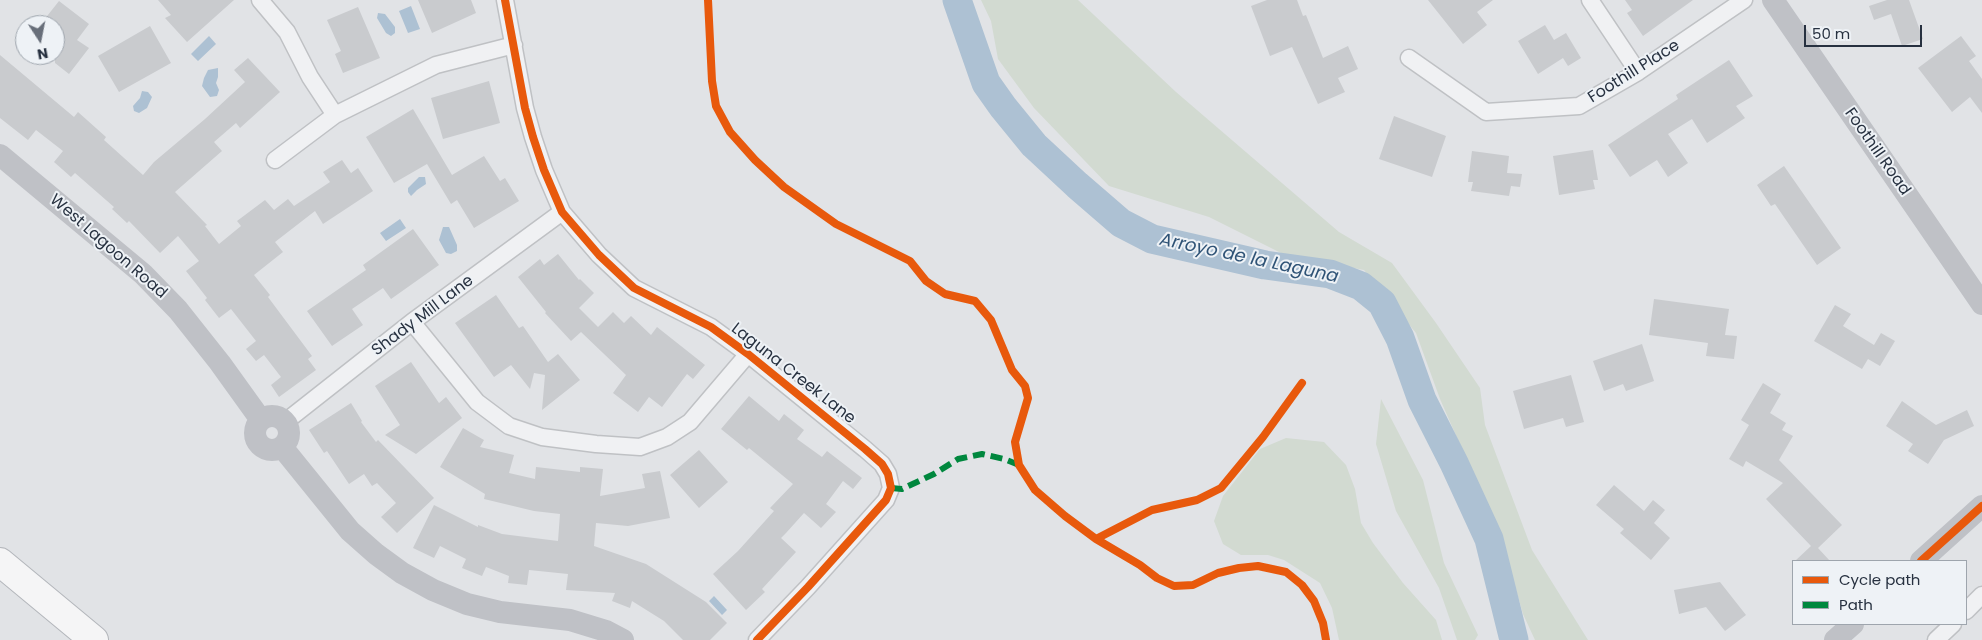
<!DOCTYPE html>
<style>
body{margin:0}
#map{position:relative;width:1982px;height:640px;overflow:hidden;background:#e1e3e6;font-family:Poppins,sans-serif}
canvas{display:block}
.legend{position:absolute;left:1792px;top:560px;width:175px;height:65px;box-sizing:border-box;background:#eef2f6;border:1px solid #9ea5ad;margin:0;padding:6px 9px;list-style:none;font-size:15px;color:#273140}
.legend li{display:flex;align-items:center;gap:10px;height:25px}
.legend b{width:25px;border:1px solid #9ea5ad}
.north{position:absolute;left:15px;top:15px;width:50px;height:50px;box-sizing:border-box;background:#eef2f6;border:1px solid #9ea5ad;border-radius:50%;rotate:169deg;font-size:14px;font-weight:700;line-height:20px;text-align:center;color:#273140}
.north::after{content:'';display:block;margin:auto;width:18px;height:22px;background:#686f7a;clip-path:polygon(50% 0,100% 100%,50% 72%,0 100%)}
.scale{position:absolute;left:1804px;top:25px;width:118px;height:22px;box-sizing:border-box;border:2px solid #273140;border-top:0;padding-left:6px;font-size:15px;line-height:18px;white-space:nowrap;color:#273140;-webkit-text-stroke:4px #eef2f6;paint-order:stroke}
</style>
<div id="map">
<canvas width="1982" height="640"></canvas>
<ul class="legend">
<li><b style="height:6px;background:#e8590c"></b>Cycle path</li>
<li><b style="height:6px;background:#00873e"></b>Path</li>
</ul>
<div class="north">N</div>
<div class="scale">50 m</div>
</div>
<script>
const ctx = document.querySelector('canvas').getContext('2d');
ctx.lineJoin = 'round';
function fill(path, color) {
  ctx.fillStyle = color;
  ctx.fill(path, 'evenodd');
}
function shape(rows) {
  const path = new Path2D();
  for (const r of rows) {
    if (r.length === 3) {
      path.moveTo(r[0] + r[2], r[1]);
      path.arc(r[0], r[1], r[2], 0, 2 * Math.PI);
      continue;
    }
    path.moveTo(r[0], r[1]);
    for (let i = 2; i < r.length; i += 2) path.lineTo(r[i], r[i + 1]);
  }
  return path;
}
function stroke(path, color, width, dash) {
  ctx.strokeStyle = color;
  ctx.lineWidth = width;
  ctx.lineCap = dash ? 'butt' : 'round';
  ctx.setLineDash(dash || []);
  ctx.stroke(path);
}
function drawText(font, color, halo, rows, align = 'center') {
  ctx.font = font + ' Poppins,sans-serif';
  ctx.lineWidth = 4;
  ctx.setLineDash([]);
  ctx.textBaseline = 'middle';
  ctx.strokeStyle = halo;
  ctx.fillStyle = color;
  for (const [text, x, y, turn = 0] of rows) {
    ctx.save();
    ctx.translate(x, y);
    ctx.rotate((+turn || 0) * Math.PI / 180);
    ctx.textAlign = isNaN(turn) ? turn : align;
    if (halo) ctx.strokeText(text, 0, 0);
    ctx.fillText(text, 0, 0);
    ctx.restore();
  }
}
fill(shape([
 [981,0,1078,0,1176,92,1339,232,1392,263,1436,323,1480,388,1485,425,1532,550,1588,640,1535,640,1523,614,1501,538,1440,399,1416,333,1364,270,1285,255,1209,217,1109,186,1034,108,998,59,991,21],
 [1381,399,1423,480,1444,563,1478,635,1475,640,1457,640,1439,588,1396,511,1376,444],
 [1286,438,1324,442,1346,465,1355,489,1361,523,1373,543,1403,583,1436,620,1442,640,1339,640,1332,608,1320,583,1284,560,1268,555,1241,555,1223,544,1214,521,1223,496,1260,449]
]), '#d2dad1');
fill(shape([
 [411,6,420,29,408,33,399,11],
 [378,13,385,14,395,27,395,33,391,36,386,33,377,18],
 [209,36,216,44,198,61,191,54],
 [218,68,218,77,216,83,219,90,217,96,210,97,202,86,204,78,208,70],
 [142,91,148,92,152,97,147,108,139,113,134,111,133,106,140,98],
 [419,177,425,177,426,184,417,190,411,196,408,192,408,188],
 [400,219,406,228,386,241,380,233],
 [443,227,449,227,457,245,457,251,451,254,446,253,439,240],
 [714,596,727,610,722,615,709,601]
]), '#adc1d3');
stroke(shape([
 [957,0,986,83,1003,107,1034,145,1077,185,1121,223,1152,239,1265,265,1330,274,1361,286,1382,303,1400,338,1422,400,1454,463,1489,539,1514,640]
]), '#adc1d3', 29);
fill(shape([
 [158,0,234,0,187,42,165,18,171,15],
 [418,0,471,0,476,13,432,33],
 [1267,0,1297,0,1303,16,1306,15,1323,58,1348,46,1358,69,1338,78,1345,92,1318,104,1292,47,1270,56,1251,6],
 [1428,0,1493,0,1477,12,1487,25,1463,44],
 [1625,0,1693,0,1643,36,1627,13,1632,10],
 [1887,0,1909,0,1923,39,1902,46,1891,14,1874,20,1869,6],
 [59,1,89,24,77,40,89,48,69,74,55,63,55,25,40,25],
 [358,7,380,58,343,73,335,54,341,51,327,20],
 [1545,25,1554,40,1566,33,1581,58,1568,66,1563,58,1538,74,1518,41],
 [150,26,171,63,119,92,98,56],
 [1961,36,1976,56,1969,61,1982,79,1982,113,1970,97,1952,112,1918,68],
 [0,55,74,117,78,112,106,137,104,140,143,175,154,162,205,119,245,82,234,70,248,58,280,92,240,128,236,123,214,142,222,151,175,192,207,225,205,226,219,244,241,226,237,221,265,200,274,210,288,199,294,206,330,182,323,172,342,160,351,173,358,168,373,191,323,224,315,211,275,242,283,252,254,275,270,295,268,297,312,356,308,359,316,370,279,397,271,385,281,377,264,355,256,361,246,349,256,341,231,309,219,318,205,300,207,298,186,271,199,261,178,236,160,253,129,221,127,223,112,209,114,207,75,173,71,177,54,162,63,151,36,130,28,140,0,118],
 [1729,60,1753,96,1736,106,1745,118,1707,143,1692,119,1668,134,1688,163,1668,177,1657,160,1630,177,1608,145,1678,99,1676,95],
 [489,81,500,123,443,139,431,98],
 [413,109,452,175,484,156,500,181,505,178,519,201,474,228,457,200,451,204,427,164,394,183,366,137],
 [1394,116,1446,136,1432,177,1379,159],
 [1593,150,1598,180,1593,180,1595,189,1559,195,1553,156],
 [1472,151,1509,156,1507,173,1522,174,1520,187,1511,186,1509,196,1471,191,1473,182,1468,182],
 [1784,166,1841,248,1817,265,1775,204,1771,206,1757,185],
 [413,229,439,265,391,299,383,288,352,309,363,325,332,346,307,311,366,270,363,265],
 [558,254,579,280,580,279,594,293,579,308,598,327,613,312,624,323,631,316,651,335,657,327,705,365,693,379,687,374,662,407,649,397,638,412,613,393,626,375,581,332,571,341,545,313,546,312,518,277,540,259,544,265],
 [496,295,519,328,523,326,548,362,558,354,580,380,542,410,545,375,534,373,530,389,511,365,494,377,455,323],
 [1654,299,1729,309,1725,335,1737,336,1734,359,1706,356,1708,343,1649,335],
 [1835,305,1851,314,1843,326,1874,345,1881,333,1895,341,1880,366,1868,359,1862,369,1814,341],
 [1642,344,1654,381,1626,391,1623,384,1604,391,1593,361],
 [411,362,439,403,446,397,462,418,416,454,385,435,400,425,375,386],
 [1571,375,1584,422,1566,427,1563,418,1524,429,1513,391],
 [1763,383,1781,394,1770,413,1786,423,1782,430,1793,436,1779,460,1842,525,1818,548,1830,561,1795,561,1811,546,1766,499,1783,483,1746,461,1743,467,1729,459,1749,425,1741,420],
 [749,396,779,421,784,414,804,430,797,439,822,457,827,451,862,478,853,489,843,481,826,504,836,512,821,528,804,513,786,533,781,538,796,552,762,589,765,592,746,610,713,574,738,551,774,511,770,508,793,484,749,448,747,450,721,429],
 [1902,401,1936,425,1967,410,1974,426,1944,440,1928,464,1908,451,1913,444,1886,426],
 [351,403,362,421,361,422,376,442,378,440,434,498,397,533,381,517,396,503,377,483,372,486,364,474,349,484,327,451,324,453,309,430],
 [463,428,484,440,480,447,514,455,509,473,535,479,536,467,580,472,580,467,603,469,600,496,645,488,642,474,660,471,670,518,628,526,596,523,594,546,646,564,706,602,727,623,710,640,683,640,664,621,632,601,630,608,612,601,615,593,566,590,568,574,529,570,527,585,508,583,509,576,486,567,482,576,462,568,466,559,440,546,434,558,413,548,434,505,478,527,478,525,502,534,558,541,560,514,534,511,484,499,485,494,440,467],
 [699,450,728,482,699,508,670,475],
 [1614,485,1644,511,1653,500,1665,510,1654,523,1670,538,1651,560,1620,533,1624,529,1596,505],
 [1720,582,1746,615,1725,631,1706,607,1679,614,1674,590]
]), '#c9cbce');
const street = shape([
 [260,0,287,32,310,77,335,115],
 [505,0,525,108,533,137,544,170,562,212,599,255,634,288,711,327,748,354,865,449,882,464,888,474,891,488,886,500,808,587,757,640],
 [1590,0,1638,72],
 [1409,58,1486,112,1579,106,1638,72,1744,0],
 [275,160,335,115,436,65,514,45],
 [412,322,477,402,509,426,542,437,596,444,640,447,667,437,690,422,748,354],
 [285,422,412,322,562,212],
 [1966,611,1982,595],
 [1936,640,1953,624]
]);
const highway = shape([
 [0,562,94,640]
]);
stroke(street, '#bfc1c4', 19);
stroke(highway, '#b3b6bb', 30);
stroke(street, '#f0f1f3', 16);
stroke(shape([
 [1773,0,1982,304],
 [0,155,143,274,178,310,220,363,261,420],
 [272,433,17],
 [282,447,350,531,376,554,402,573,433,590,467,604,500,612,570,620,606,631,623,640],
 [1921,561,1982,506],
 [1835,640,1853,624]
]), '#bfc1c6', 22);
stroke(highway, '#f5f5f6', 28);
stroke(shape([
 [891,488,902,489,934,474,958,459,982,454,1004,459,1019,465]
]), '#00873e', 6, [12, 6]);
stroke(shape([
 [505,0,525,108,533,137,544,170,562,212,599,255,634,288,711,327,748,354,865,449,882,464,888,474,891,488,886,500,808,587,757,640],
 [708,0,712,81,716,106,730,132,755,160,784,187,836,224,910,261,926,281,945,294,975,301,991,320,1012,370,1025,386,1028,398,1015,442,1019,465,1035,490,1065,516,1096,539,1140,565,1157,578,1174,586,1193,585,1218,573,1239,568,1258,566,1286,572,1302,585,1314,601,1323,623,1326,640],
 [1096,539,1152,510,1197,500,1221,488,1263,437,1302,383],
 [1921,561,1982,506]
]), '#e8590c', 8);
drawText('16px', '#273140', '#eef2f6', [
 ["Foothill Place",1634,72,-32],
 ["Foothill Road",1877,152,55],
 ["West Lagoon Road",108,247,41],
 ["Shady Mill Lane",423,316,-37],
 ["Laguna Creek Lane",793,374,38]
]);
drawText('italic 18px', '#2f5376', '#eef2f6', [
 ["Arroyo de la Laguna",1249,259,12]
]);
</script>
